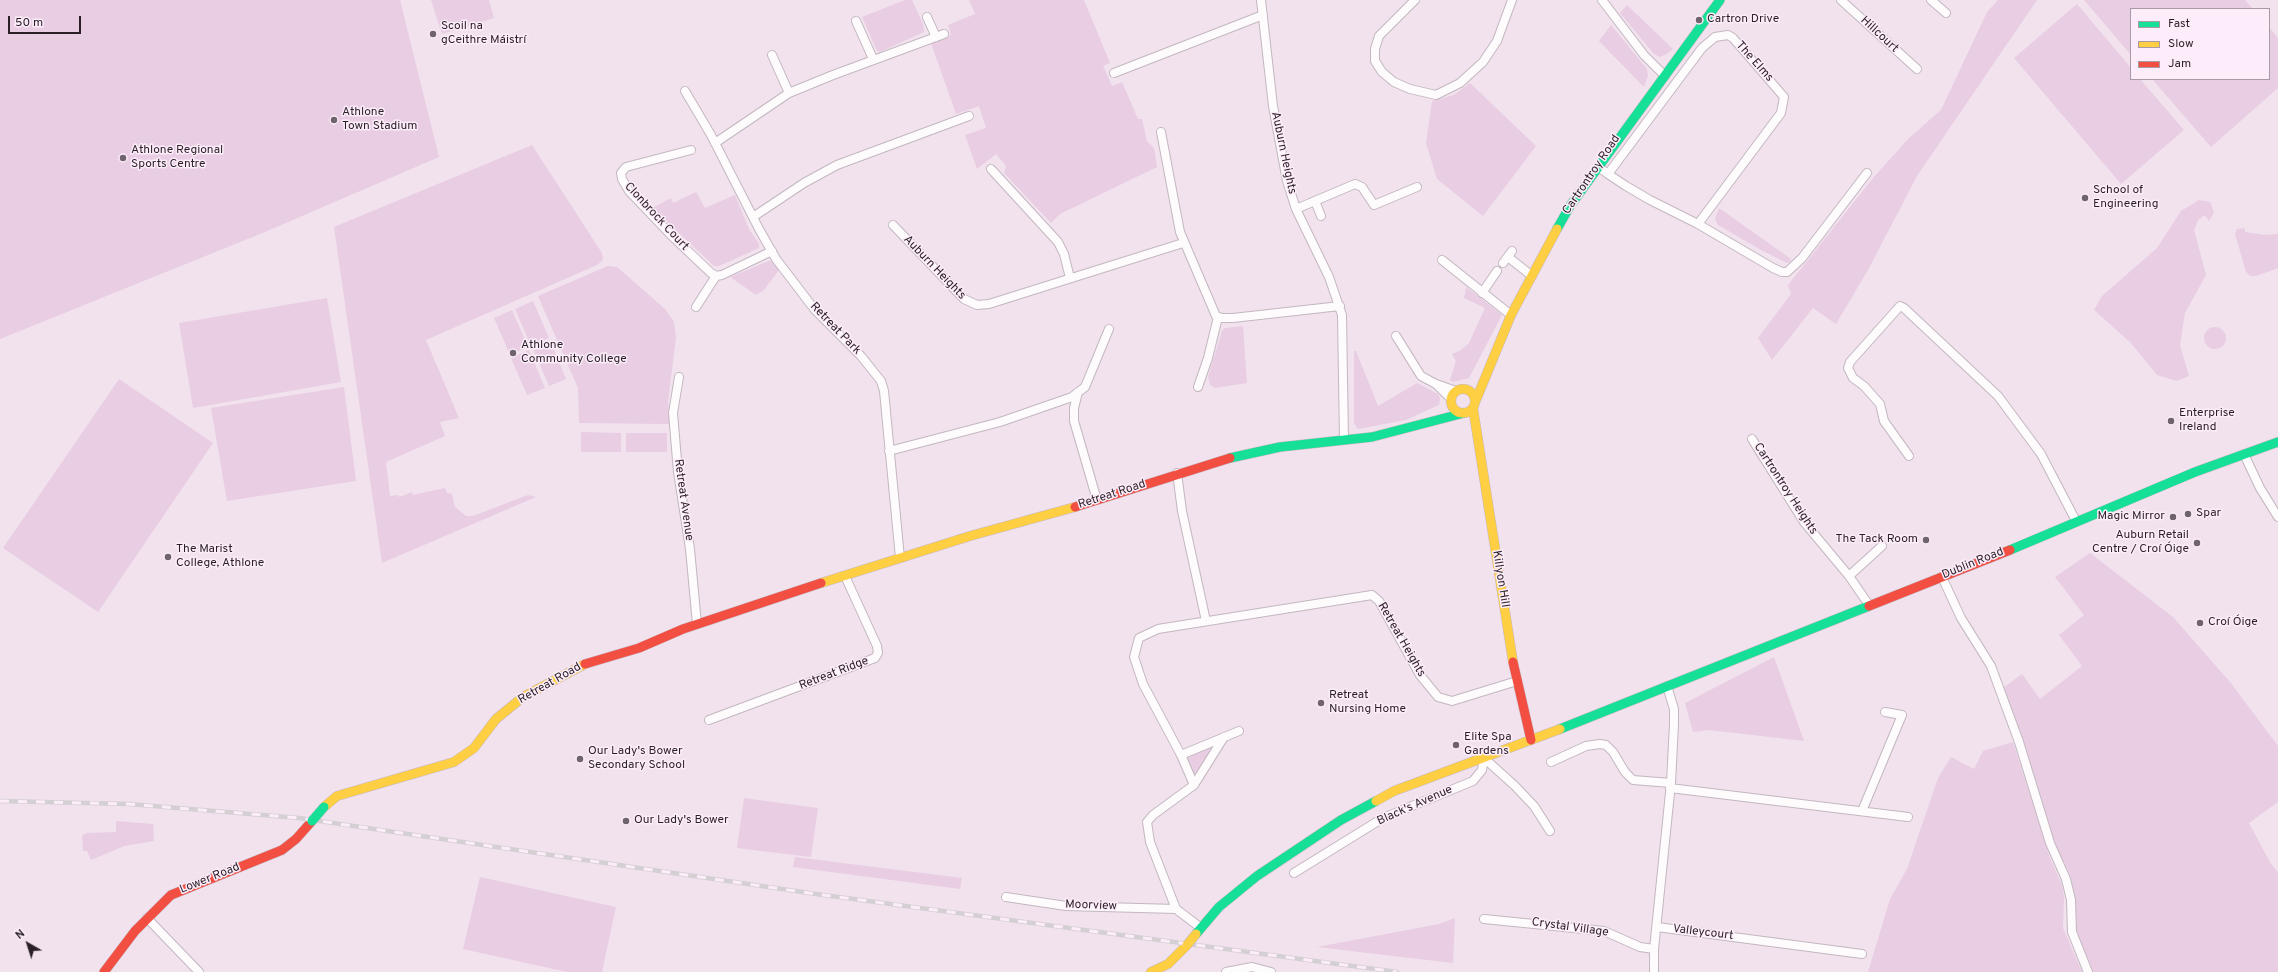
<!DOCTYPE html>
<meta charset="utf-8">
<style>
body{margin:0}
#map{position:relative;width:2278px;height:972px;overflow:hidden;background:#f1e2ee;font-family:Overpass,sans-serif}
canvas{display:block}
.legend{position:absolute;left:2130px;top:8px;width:140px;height:72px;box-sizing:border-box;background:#fdedfa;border:1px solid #a89ba6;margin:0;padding:5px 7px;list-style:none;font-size:12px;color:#291f27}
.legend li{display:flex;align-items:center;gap:8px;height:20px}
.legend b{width:20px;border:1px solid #a89ba6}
.north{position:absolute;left:8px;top:924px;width:40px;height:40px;-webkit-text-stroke:3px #fdedfa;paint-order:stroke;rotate:321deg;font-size:11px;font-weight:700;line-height:16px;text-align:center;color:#291f27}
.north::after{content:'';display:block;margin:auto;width:14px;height:18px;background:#291f27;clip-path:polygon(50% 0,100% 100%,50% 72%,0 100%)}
.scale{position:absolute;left:8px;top:16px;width:73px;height:18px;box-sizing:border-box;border:2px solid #291f27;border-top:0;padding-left:5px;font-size:12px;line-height:14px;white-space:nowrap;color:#291f27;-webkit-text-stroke:3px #fdedfa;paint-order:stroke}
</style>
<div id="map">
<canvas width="2278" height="972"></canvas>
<ul class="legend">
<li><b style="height:5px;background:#16e098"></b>Fast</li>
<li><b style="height:5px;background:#ffcf43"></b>Slow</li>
<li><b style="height:5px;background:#f24e42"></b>Jam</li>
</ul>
<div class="north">N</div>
<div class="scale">50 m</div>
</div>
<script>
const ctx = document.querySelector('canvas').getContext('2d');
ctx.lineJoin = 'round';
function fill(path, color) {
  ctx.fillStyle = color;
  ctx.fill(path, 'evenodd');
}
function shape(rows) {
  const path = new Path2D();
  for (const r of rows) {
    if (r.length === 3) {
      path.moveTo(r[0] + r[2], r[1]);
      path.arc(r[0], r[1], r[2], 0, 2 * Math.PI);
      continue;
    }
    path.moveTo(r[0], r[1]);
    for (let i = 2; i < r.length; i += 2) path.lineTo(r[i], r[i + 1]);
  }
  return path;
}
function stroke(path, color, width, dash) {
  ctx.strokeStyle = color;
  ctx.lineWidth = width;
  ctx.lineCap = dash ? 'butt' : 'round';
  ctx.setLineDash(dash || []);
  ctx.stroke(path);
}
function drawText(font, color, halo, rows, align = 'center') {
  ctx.font = font + ' Overpass,sans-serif';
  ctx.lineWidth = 3;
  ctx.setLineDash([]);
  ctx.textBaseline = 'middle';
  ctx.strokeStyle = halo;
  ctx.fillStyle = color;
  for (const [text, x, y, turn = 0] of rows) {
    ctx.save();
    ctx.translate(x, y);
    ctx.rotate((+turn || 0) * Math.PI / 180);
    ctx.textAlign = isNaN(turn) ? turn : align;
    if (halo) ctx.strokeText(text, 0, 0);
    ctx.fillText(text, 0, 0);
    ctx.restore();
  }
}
fill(shape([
 [0,0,400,0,439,157,265,232,0,339],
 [431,0,489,0,494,18,442,34],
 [905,0,912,0,923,24,924,32,880,52,877,51,862,17],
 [969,0,1084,0,1110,63,1103,66,1112,86,1122,82,1138,119,1142,119,1147,141,1154,148,1157,167,1060,214,1051,223,1004,173,1006,166,996,154,977,169,965,135,986,128,979,106,956,114,931,43,951,35,948,25,975,14],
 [1998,0,2037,0,1917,176,1868,270,1836,324,1813,308,1772,360,1758,338,1791,294,1788,285,1873,178,1909,138,1941,110,1987,12],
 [2084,0,2245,0,2253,9,2131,9,2131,55],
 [2077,4,2131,68,2131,79,2140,79,2184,130,2121,184,2014,58],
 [1627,5,1673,49,1665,55,1660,57,1654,54,1620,13],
 [1611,25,1647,69,1648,76,1644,87,1599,41],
 [2269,27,2278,38,2278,88,2211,147,2152,79,2269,79],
 [1470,83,1536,146,1483,216,1437,179,1426,143,1432,101,1454,95],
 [532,145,602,253,603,260,597,265,426,340,459,418,440,422,445,436,386,462,390,496,398,495,399,497,412,492,413,495,445,488,447,493,452,494,455,507,466,516,473,516,528,495,536,497,382,563,334,227],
 [696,192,705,208,735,195,749,229,759,244,759,248,719,266,714,266,652,208,671,198,673,203],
 [2199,200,2210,202,2214,212,2209,221,2205,215,2198,220,2194,230,2206,275,2185,313,2180,345,2189,376,2177,381,2157,375,2131,343,2094,310,2102,296,2157,248,2181,211],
 [1719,208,1791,259,1790,262,1787,263,1761,250,1718,225,1715,219],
 [2245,228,2245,232,2265,235,2278,234,2278,268,2256,276,2250,276,2246,272,2235,234,2237,229],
 [769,261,773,261,779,270,764,290,756,295,730,277],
 [608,266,617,267,665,309,674,322,676,338,668,401,670,424,579,423,578,388,538,296],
 [1466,287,1502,315,1469,378,1453,382,1450,380,1456,361,1452,354,1461,350,1469,343,1485,308,1464,298],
 [327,298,341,382,193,408,179,323],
 [533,301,549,338,531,346,515,309],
 [512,310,528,347,510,355,494,318],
 [1243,326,1247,383,1215,388,1210,385,1208,377,1222,331,1225,328],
 [2215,338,11],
 [551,342,566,379,549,386,533,349],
 [529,350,545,388,527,395,511,358],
 [1354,351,1356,351,1378,406,1417,383,1438,394,1440,399,1439,405,1406,420,1358,429,1354,423],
 [119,379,213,443,98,612,3,548],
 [344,387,356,481,227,501,211,408],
 [581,432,621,433,621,452,581,452],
 [626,433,667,433,667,452,626,452],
 [2090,553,2173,617,2230,682,2278,746,2278,802,2249,823,2271,864,2278,872,2278,972,2093,972,2082,949,2075,924,2076,903,2074,891,2069,872,2051,836,2003,688,2022,674,2040,699,2082,666,2059,635,2084,615,2055,577],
 [1774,657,1804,741,1709,730,1693,732,1685,703],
 [1224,738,1194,784,1181,755],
 [2013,742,2050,858,2062,885,2064,896,2063,928,2082,972,1868,972,1890,899,1907,869,1938,778,1951,757,1974,769,1983,751],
 [744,798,818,808,811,857,737,848],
 [116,821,153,824,154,841,124,846,91,860,87,851,83,851,82,836,87,833,116,832],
 [795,857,962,878,960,889,793,867],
 [480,877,616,907,602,972,567,972,463,949],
 [1455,918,1453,963,1317,947,1439,924]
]), '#e8cde3');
const street = shape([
 [1261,0,1273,106,1287,181,1296,209,1329,277,1342,315,1344,440],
 [1415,0,1379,36,1375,49,1375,61,1382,72,1394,82,1410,89,1436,95,1460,83,1483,62,1497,41,1512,0],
 [1602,0,1644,55,1665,76],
 [1841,0,1917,69],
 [1931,0,1946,13],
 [927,17,936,37],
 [856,21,873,59],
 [772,55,789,93],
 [1114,73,1263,15],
 [685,91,711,135,759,229,776,259,815,310,861,356,881,381,884,391,900,558],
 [1161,132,1180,232,1216,316,1222,318,1233,318,1340,306],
 [715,143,789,93,833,75,944,34],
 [691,150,626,167,621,173,622,179,629,191,671,235,711,273,716,276,722,275,772,251],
 [1597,167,1604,171,1608,174,1626,186,1650,200,1698,224,1781,113,1784,97,1733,38,1728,35,1715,37,1702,48,1608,174],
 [991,169,1058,242,1064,254,1070,278],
 [1315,201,1321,216],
 [1296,209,1355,184,1362,187,1374,205,1417,187],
 [753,217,804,183,837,165,969,116],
 [1698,224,1773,268,1782,272,1787,272,1802,258,1867,173],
 [893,225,964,299,977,305,989,304,1183,243],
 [1508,257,1532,276],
 [1442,260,1511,315],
 [1503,263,1512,251],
 [1482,293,1497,271],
 [696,307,716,276],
 [1396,336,1421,376,1436,384,1456,391],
 [679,377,673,413,678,472,690,549,697,624],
 [1437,385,1451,399],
 [1198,387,1208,358,1218,317],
 [1078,392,1074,408,1074,421,1097,500],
 [1752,439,1804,522,1849,576,1869,605],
 [889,451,1000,422,1072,397,1085,387,1109,329],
 [2244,454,2260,488,2278,517],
 [1909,456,1884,421,1880,404,1864,386,1853,378,1848,368,1850,362,1900,306,1904,308,1998,396,2041,454,2076,521],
 [1177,473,1182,511,1206,621],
 [1849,576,1882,546],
 [1942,577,1961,618,1991,666,2019,742,2050,843,2066,879,2071,900,2072,932,2088,972],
 [709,720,875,658,878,653,877,646,845,576],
 [1181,755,1239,731],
 [1484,758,1515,786,1534,806,1550,831],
 [1551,762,1586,746,1600,744,1606,745,1613,752,1625,772,1633,780,1671,783],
 [1194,785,1181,755,1143,684,1134,657,1139,638,1158,629,1372,595,1379,601,1420,675,1438,697,1452,701,1517,681],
 [1670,788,1908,817],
 [1862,811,1902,715,1885,712],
 [1294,873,1383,818,1473,781,1482,770,1484,758],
 [1006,897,1066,906,1176,909,1201,928],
 [1176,909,1150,842,1147,822,1153,815,1194,785,1224,737],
 [147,918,199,972],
 [1484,919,1604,931,1640,947,1654,949],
 [1657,927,1862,954],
 [1226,972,1252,967,1271,972],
 [1654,972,1654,949,1671,783,1674,724,1674,709,1667,686]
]);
const fast = shape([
 [1557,229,1570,206,1720,0],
 [1230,458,1280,447,1372,437,1464,413],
 [2010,550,2195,472,2278,442],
 [1560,729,1869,606],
 [1196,934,1219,907,1257,876,1341,820,1376,801]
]);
const slow = shape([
 [1463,401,12],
 [1476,400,1511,315,1557,229],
 [1473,408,1513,662],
 [821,583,970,536,1075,507],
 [1376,801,1394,791,1560,729],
 [324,807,337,796,454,762,474,748,496,719,523,697,585,664],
 [1151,972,1168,964,1187,945]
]);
const jam = shape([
 [1075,507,1230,458],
 [1869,606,2010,550],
 [1513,662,1531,740],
 [585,664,639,648,683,629,821,583],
 [104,972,135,931,171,895,282,850,296,839,312,821]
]);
stroke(street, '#c3b7c0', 10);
stroke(fast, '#c3b7c0', 10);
stroke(slow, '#c3b7c0', 10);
stroke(jam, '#c3b7c0', 10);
stroke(street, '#fdfbfc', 8);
stroke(fast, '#16e098', 9);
stroke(slow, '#ffcf43', 9);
stroke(jam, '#f24e42', 9);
const rail = shape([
 [0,801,129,804,299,818,816,894,1397,972]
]);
stroke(rail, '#d4cfd3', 4.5);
stroke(rail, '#fdedfa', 3, [9]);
const fastBridge = shape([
 [312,821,324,807]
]);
const slowBridge = shape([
 [1187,945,1196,934]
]);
stroke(fastBridge, '#c3b7c0', 10, []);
stroke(slowBridge, '#c3b7c0', 10, []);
stroke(fastBridge, '#16e098', 9);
stroke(slowBridge, '#ffcf43', 9);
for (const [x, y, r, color] of [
 [1699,20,4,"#6f636d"],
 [433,34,4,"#6f636d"],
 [334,120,4,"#6f636d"],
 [123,158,4,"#6f636d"],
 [2085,198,4,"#6f636d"],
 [513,353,4,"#6f636d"],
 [2171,421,4,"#6f636d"],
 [2188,514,4,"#6f636d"],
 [2173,517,4,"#6f636d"],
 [1926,540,4,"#6f636d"],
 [2197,543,4,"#6f636d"],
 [168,557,4,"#6f636d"],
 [2200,623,4,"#6f636d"],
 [1321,703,4,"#6f636d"],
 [1456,745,4,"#6f636d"],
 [580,759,4,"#6f636d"],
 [626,821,4,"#6f636d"]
]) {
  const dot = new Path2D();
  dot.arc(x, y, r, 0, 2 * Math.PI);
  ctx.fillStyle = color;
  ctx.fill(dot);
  stroke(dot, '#fdedfa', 1.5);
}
drawText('12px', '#291f27', '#fdedfa', [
 ["Cartron Drive",1707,20],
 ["Scoil na",441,27],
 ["gCeithre Máistrí",441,41],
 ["Athlone",342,113],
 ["Town Stadium",342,127],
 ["Athlone Regional",131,151],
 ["Sports Centre",131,165],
 ["School of",2093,191],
 ["Engineering",2093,205],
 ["Athlone",521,346],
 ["Community College",521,360],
 ["Enterprise",2179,414],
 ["Ireland",2179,428],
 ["Spar",2196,514],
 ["Magic Mirror",2165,517,"right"],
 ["Auburn Retail",2189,536,"right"],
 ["Centre / Croí Óige",2189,550,"right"],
 ["The Tack Room",1918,540,"right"],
 ["The Marist",176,550],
 ["College, Athlone",176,564],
 ["Croí Óige",2208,623],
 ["Retreat",1329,696],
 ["Nursing Home",1329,710],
 ["Elite Spa",1464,738],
 ["Gardens",1464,752],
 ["Our Lady's Bower",588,752],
 ["Secondary School",588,766],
 ["Our Lady's Bower",634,821]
], 'left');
drawText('12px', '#291f27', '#fdedfa', [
 ["Hillcourt",1879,35,43],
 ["The Elms",1754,62,48],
 ["Auburn Heights",1283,153,78],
 ["Cartrontroy Road",1592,175,-56],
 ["Clonbrock Court",656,217,47],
 ["Auburn Heights",934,268,46],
 ["Retreat Park",835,329,46],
 ["Cartrontroy Heights",1785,489,57],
 ["Retreat Road",1112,495,-18],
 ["Retreat Avenue",683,500,82],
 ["Dublin Road",1973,564,-22],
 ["Killyon Hill",1500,579,81],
 ["Retreat Heights",1401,640,60],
 ["Retreat Ridge",834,674,-21],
 ["Retreat Road",550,684,-30],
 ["Black's Avenue",1415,806,-24],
 ["Lower Road",210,879,-22],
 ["Moorview",1091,906,2],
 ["Crystal Village",1570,928,8],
 ["Valleycourt",1703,933,7]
]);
</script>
